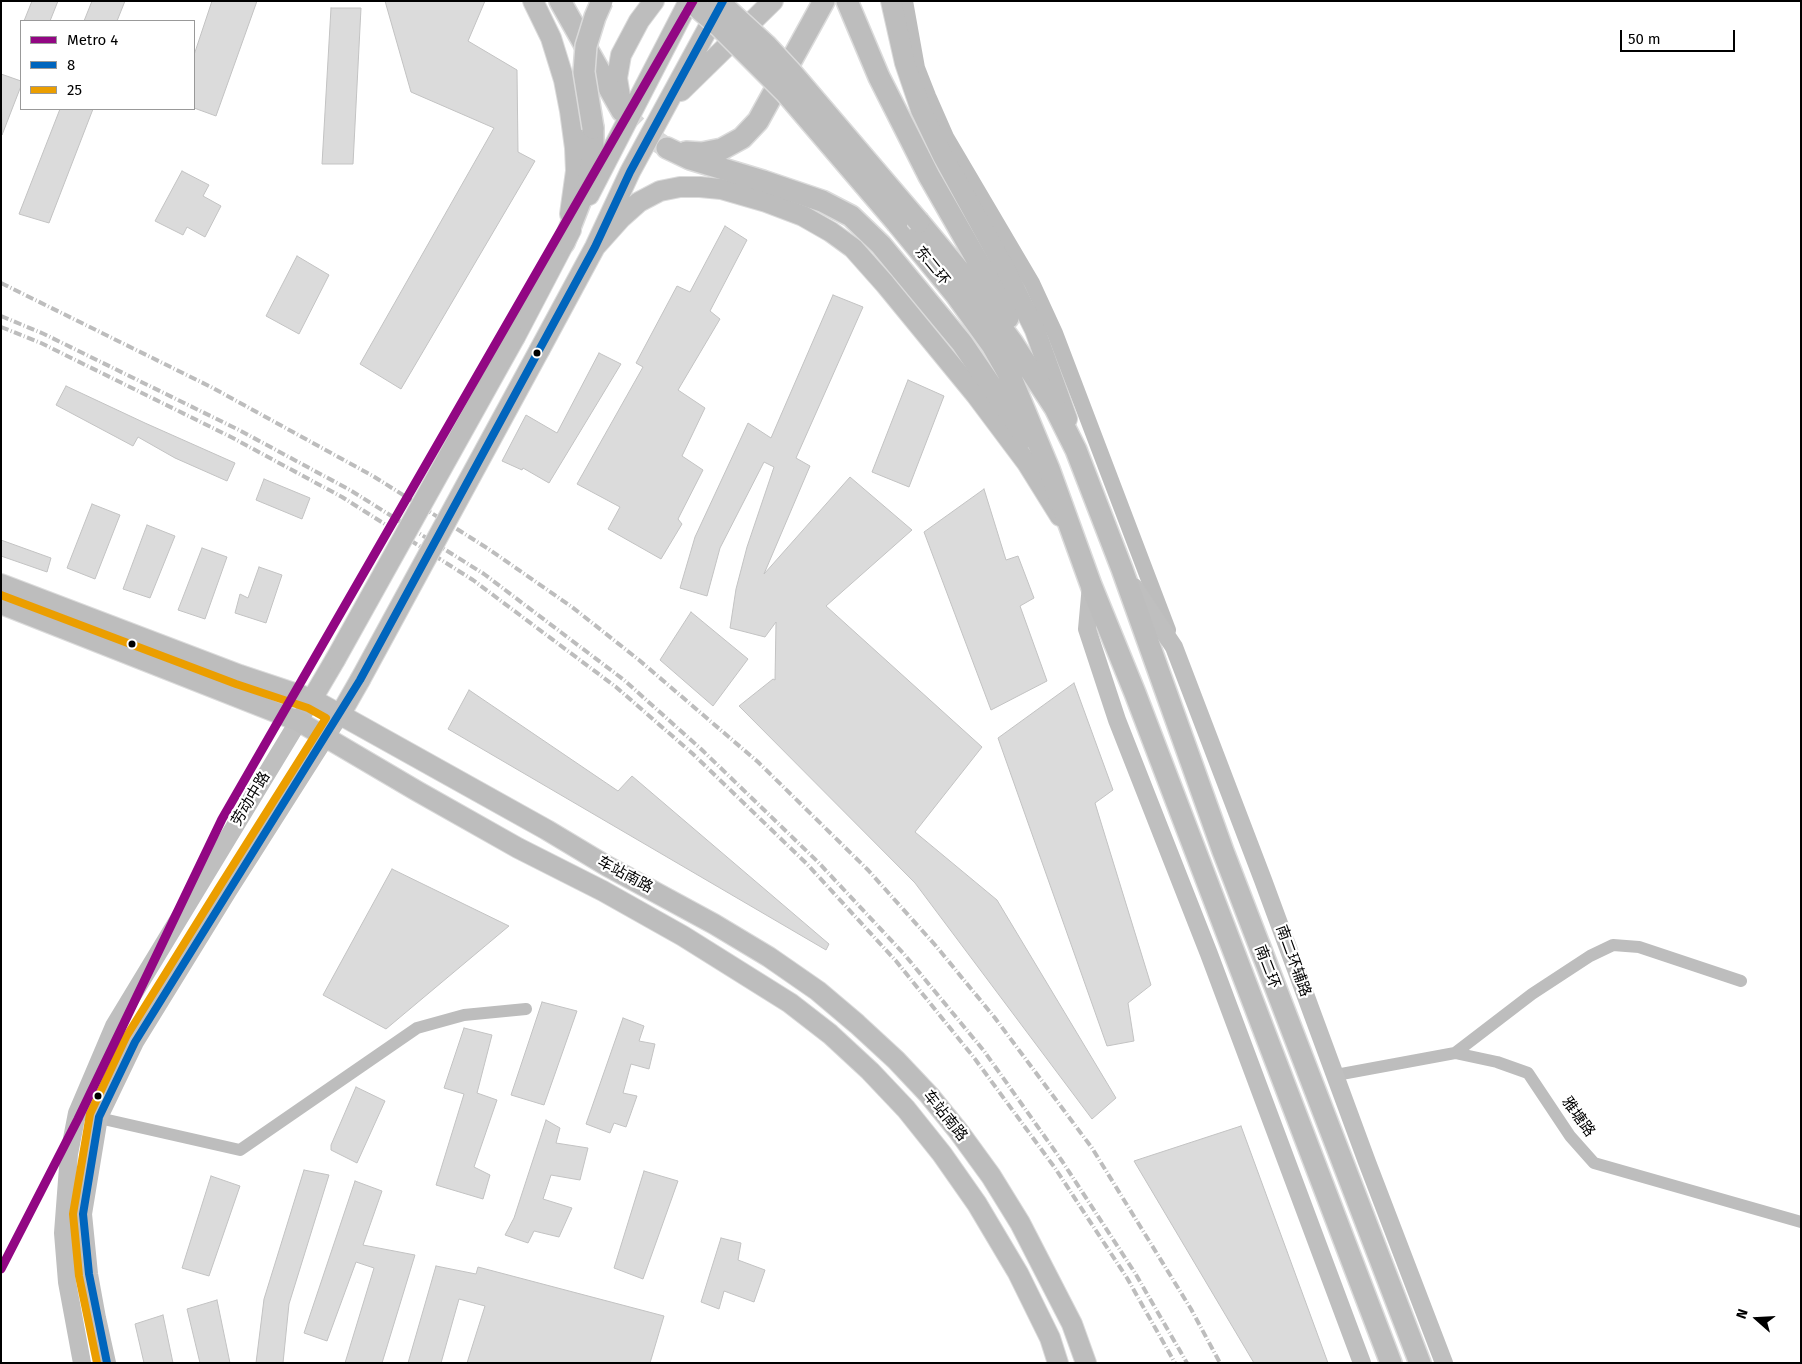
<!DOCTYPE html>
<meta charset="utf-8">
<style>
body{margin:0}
#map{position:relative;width:1802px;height:1364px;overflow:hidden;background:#fff;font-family:"Fira Sans",sans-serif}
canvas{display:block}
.frame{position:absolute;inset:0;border:2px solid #000;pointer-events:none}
.legend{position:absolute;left:20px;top:20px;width:175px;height:90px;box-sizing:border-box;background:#fff;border:1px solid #999;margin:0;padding:6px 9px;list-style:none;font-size:15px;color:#000}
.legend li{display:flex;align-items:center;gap:10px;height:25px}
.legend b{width:25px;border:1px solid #999}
.north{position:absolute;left:1732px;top:1294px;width:50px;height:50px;-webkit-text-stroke:4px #fff;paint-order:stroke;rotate:289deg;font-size:14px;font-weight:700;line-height:20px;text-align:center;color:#000}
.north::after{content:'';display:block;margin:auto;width:18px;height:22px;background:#000;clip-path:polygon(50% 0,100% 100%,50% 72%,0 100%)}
.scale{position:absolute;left:1620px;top:30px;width:115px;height:22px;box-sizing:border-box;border:2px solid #000;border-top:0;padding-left:6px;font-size:15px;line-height:18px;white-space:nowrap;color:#000;-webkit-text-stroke:4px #fff;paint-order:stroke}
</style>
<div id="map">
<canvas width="1802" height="1364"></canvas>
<div class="frame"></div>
<ul class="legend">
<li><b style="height:6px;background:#920783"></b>Metro 4</li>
<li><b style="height:6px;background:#0065bd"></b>8</li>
<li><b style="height:6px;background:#eb9e00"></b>25</li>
</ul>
<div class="north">N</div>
<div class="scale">50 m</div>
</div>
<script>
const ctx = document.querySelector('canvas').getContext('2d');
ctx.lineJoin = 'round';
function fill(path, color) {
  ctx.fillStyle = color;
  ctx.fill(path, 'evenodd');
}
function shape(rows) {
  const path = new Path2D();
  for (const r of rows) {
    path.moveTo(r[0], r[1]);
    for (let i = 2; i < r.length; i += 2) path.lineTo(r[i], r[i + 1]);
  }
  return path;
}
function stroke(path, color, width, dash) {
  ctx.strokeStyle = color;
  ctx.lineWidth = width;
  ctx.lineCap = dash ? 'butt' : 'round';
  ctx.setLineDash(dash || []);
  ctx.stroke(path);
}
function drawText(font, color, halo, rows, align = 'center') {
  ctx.font = font + ' "Fira Sans","Noto Sans SC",sans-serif';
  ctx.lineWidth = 4.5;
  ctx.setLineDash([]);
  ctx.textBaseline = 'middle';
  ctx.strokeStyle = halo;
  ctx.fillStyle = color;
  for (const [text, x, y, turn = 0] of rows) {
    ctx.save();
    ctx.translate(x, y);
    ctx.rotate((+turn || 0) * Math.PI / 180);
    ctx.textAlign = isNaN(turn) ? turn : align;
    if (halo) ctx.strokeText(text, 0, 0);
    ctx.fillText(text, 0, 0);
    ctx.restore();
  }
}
const building = shape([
 [32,1,58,1,50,21,24,21,32,1],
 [92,1,125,1,117,21,84,21,92,1],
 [212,1,257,1,216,116,194,108,194,55,212,1],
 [385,1,485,1,468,41,517,70,518,152,535,161,401,389,360,364,494,128,411,92,385,1],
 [331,8,361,8,353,164,322,164,331,8],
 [1,74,21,81,21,86,2,135,1,74],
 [60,109,93,109,49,223,19,214,60,109],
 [182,171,209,185,203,196,221,206,205,237,187,227,183,235,155,221,182,171],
 [725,226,747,240,710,311,720,319,678,390,705,408,682,456,703,470,678,519,682,524,661,559,608,529,620,507,577,484,643,367,636,363,677,286,690,292,725,226],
 [297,256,329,275,299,334,266,316,297,256],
 [833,295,863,307,796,458,810,466,764,574,850,477,912,530,826,606,982,747,915,832,997,900,1116,1098,1092,1119,915,883,739,706,773,679,775,680,776,622,765,637,730,628,736,589,747,547,774,467,764,462,720,548,707,596,680,588,695,537,748,423,771,438,833,295],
 [599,353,621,364,549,483,523,468,522,470,502,461,526,415,557,433,599,353],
 [908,380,944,396,909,487,872,472,908,380],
 [66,386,145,423,235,463,227,481,175,458,138,437,133,446,56,405,66,386],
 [264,479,310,498,302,519,256,500,264,479],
 [984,489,1006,560,1018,556,1034,598,1020,606,1047,681,991,710,924,532,984,489],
 [92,504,120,515,95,579,67,568,92,504],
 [147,525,175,536,150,598,123,589,147,525],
 [1,540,51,558,47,572,1,556,1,540],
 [202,548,227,557,205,619,178,610,202,548],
 [259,567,282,575,266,623,235,613,240,594,248,598,259,567],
 [691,612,748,659,713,706,660,660,691,612],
 [1074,683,1113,790,1095,803,1151,985,1128,1003,1134,1041,1107,1046,998,738,1074,683],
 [469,690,618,791,632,776,829,944,826,950,448,729,469,690],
 [392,869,509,926,386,1029,323,995,392,869],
 [542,1002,577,1011,544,1105,511,1095,542,1002],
 [623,1018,644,1026,639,1041,655,1044,649,1069,631,1064,623,1093,637,1096,626,1127,614,1123,610,1133,586,1124,623,1018],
 [464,1028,492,1035,477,1093,497,1100,474,1167,490,1175,483,1199,436,1185,464,1094,444,1088,464,1028],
 [356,1087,385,1101,357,1163,331,1150,331,1145,356,1087],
 [546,1120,560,1128,556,1143,588,1148,580,1180,551,1175,543,1199,572,1208,559,1237,534,1231,528,1243,505,1235,514,1218,546,1120],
 [1241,1126,1328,1363,1254,1363,1134,1161,1241,1126],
 [304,1170,329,1175,289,1304,283,1363,256,1363,264,1299,304,1170],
 [644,1171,678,1181,643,1279,614,1268,644,1171],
 [211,1176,240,1186,209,1276,182,1268,211,1176],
 [355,1181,382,1191,363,1245,415,1255,382,1363,345,1363,374,1268,356,1262,327,1341,304,1333,355,1181],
 [721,1238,741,1243,738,1260,765,1270,754,1302,724,1291,719,1309,701,1302,721,1238],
 [436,1266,476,1274,478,1267,664,1316,650,1363,467,1363,485,1306,459,1299,441,1363,408,1363,436,1266],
 [217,1300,230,1363,200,1363,187,1309,217,1300],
 [163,1315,173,1363,144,1363,135,1324,163,1315]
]);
fill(building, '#dbdbdb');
stroke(building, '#c3c3c3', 1);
stroke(shape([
 [622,111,643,132,667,148]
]), '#d9d9d9', 21, [21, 11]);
const primary = shape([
 [533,1,551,38,564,80,570,111,575,148,576,171,570,214],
 [891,1,905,63,921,110,943,156,1005,269,1035,330,1067,419],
 [681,91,773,1],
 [622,109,617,78,621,55,639,21,654,1],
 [589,195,689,1],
 [595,247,621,218,639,202,660,191,680,187,700,187,721,189,766,202,803,216,831,232,853,248,885,284,976,395,1027,463,1060,516],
 [515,337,571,230],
 [540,349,595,247,630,172,720,6],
 [1,584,240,675,312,699,547,830,607,866,714,924,769,957,818,991,857,1024,896,1060,929,1095,959,1132,991,1176,1020,1223,1072,1324,1086,1363],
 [1,604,298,721,417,791,518,848,603,891,683,936,790,1003,830,1034,870,1071,906,1109,942,1154,977,1204,1018,1273,1050,1338,1058,1363],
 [312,699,335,660],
 [340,715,360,680]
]);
const trunk = shape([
 [560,1,622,111],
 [847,1,879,77,929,176,988,279,1008,318],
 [667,148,690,159,763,181,822,201,851,216,881,245,962,343,1026,437],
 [686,152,702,153,722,149,742,138,758,121,824,1],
 [919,222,962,274,1012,342,1055,408,1076,450,1122,569,1223,851,1420,1363],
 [897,223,956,295,992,345,1012,380,1049,469,1091,585,1135,693,1391,1363],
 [564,243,589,179,593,157,593,128]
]);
stroke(primary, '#dbdbdb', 22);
stroke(trunk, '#dbdbdb', 24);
stroke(shape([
 [1455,1053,1532,994,1590,956,1613,945,1639,947,1741,981],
 [1336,1075,1455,1053,1497,1062,1528,1073,1570,1136,1594,1163,1801,1222],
 [77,1113,240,1150,417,1028,464,1015,526,1009]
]), '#bdbdbd', 12);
stroke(shape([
 [905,1,917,68,928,96,946,137,1032,283,1055,333,1168,630]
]), '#bdbdbd', 16);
stroke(shape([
 [1091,585,1087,629,1117,720,1209,954,1362,1363],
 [1134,587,1174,647,1263,880,1367,1162,1444,1363],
 [82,1363,67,1282,63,1233,69,1154,77,1113,114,1026,312,699],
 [107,1363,97,1318,89,1274,83,1214,99,1117,135,1042,228,891,340,715]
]), '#bfbfbf', 18);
stroke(primary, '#bdbdbd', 20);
stroke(trunk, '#bdbdbd', 21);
stroke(shape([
 [1,283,211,387,373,476,487,548,572,607,639,660,758,762,868,870,936,946,995,1018,1092,1148,1191,1309,1220,1363],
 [1,316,44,334,239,430,350,490,484,574,624,680,701,749,818,862,904,954,984,1051,1062,1161,1135,1273,1187,1363],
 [1,327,41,343,231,437,342,497,473,580,616,687,693,754,807,864,896,961,975,1059,1055,1168,1127,1278,1175,1363]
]), '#bdbdbd', 4, [8, 2.5, 1, 2.5]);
const primaryBridge = shape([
 [335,660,515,337],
 [360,680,540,349]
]);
const trunkBridge = shape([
 [690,1,720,27,785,92,897,223],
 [718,1,766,45,792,73,919,222],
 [593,128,584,72,586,46,595,17,602,1]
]);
stroke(primaryBridge, '#dbdbdb', 22, []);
stroke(trunkBridge, '#dbdbdb', 24, []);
stroke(primaryBridge, '#bdbdbd', 20);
stroke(trunkBridge, '#bdbdbd', 21);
stroke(shape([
 [107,1363,89,1274,83,1214,99,1117,135,1042,360,680,595,247,630,172,723,1]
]), '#0065bd', 8);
stroke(shape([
 [1,595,236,684,308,708,326,718,220,886,126,1037,90,1114,73,1214,79,1276,97,1363]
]), '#eb9e00', 8);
stroke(shape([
 [1,1269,78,1119,222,819,693,1]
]), '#920783', 9);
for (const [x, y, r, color] of [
 [537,353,4.5,"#000"],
 [132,644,4.5,"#000"],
 [98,1096,4.5,"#000"]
]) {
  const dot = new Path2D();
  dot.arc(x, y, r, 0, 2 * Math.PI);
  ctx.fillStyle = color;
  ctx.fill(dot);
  stroke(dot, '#fff', 2);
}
drawText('15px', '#000', '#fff', [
 ["东二环",932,266,51],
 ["劳动中路",251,799,-59],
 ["车站南路",625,875,28],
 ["南二环辅路",1293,961,70],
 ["南二环",1267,967,69],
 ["车站南路",945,1116,51],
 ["雅塘路",1578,1117,54]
]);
</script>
